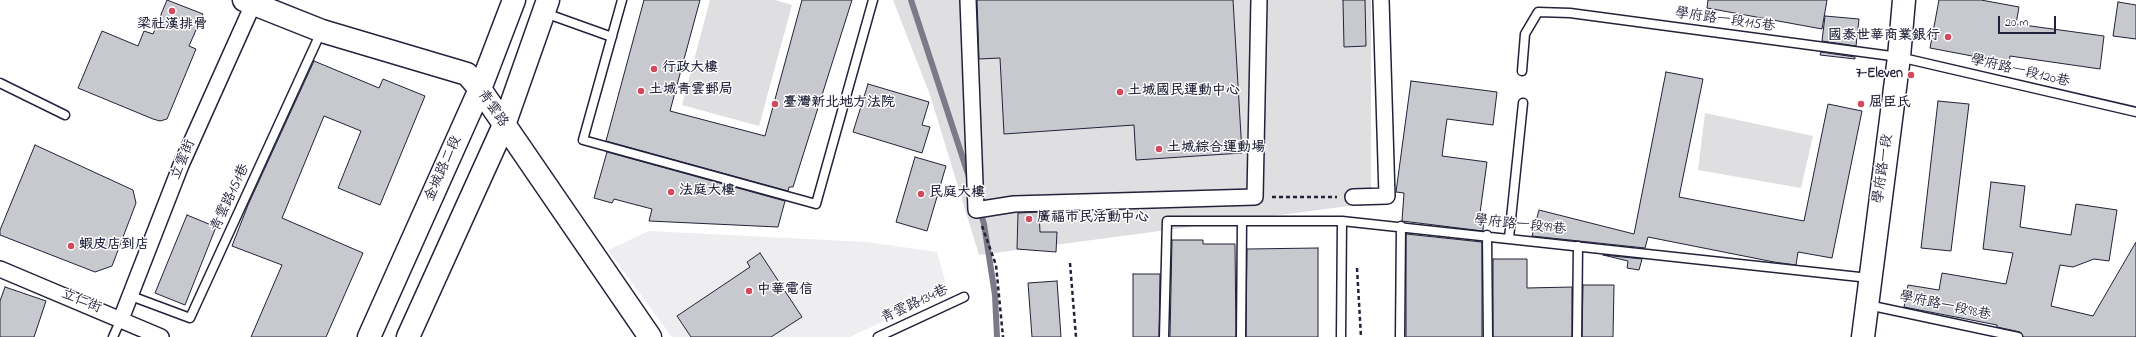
<!DOCTYPE html>
<meta charset="utf-8">
<style>
body{margin:0}
#map{position:relative;width:2136px;height:337px;overflow:hidden;background:#fff;font-family:"Indie Flower",sans-serif}
canvas{display:block}
.scale{position:absolute;left:1998px;top:16px;width:58px;height:18px;box-sizing:border-box;border:2px solid #22223b;border-top:0;padding-left:5px;font-size:12px;line-height:14px;white-space:nowrap;color:#22223b;-webkit-text-stroke:3px #fff;paint-order:stroke}
</style>
<div id="map">
<canvas width="2136" height="337"></canvas>
<div class="scale">20 m</div>
</div>
<script>
const ctx = document.querySelector('canvas').getContext('2d');
ctx.lineJoin = 'round';
function fill(path, color) {
  ctx.fillStyle = color;
  ctx.fill(path, 'evenodd');
}
function shape(rows) {
  const path = new Path2D();
  for (const r of rows) {
    path.moveTo(r[0], r[1]);
    for (let i = 2; i < r.length; i += 2) path.lineTo(r[i], r[i + 1]);
  }
  return path;
}
function stroke(path, color, width, dash) {
  ctx.strokeStyle = color;
  ctx.lineWidth = width;
  ctx.lineCap = dash ? 'butt' : 'round';
  ctx.setLineDash(dash || []);
  ctx.stroke(path);
}
function drawText(font, color, halo, rows, align = 'center') {
  ctx.font = font + ' "Indie Flower","LXGW WenKai TC",sans-serif';
  ctx.lineWidth = 3;
  ctx.setLineDash([]);
  ctx.textBaseline = 'middle';
  ctx.strokeStyle = halo;
  ctx.fillStyle = color;
  for (const [text, x, y, turn = 0] of rows) {
    ctx.save();
    ctx.translate(x, y);
    ctx.rotate((+turn || 0) * Math.PI / 180);
    ctx.textAlign = isNaN(turn) ? turn : align;
    if (halo) ctx.strokeText(text, 0, 0);
    ctx.fillText(text, 0, 0);
    ctx.restore();
  }
}
fill(shape([
 [649,231,867,242,937,252,948,291,850,337,672,337,608,250]
]), '#eeeef1');
fill(shape([
 [710,0,775,0,792,5,759,126,682,105],
 [893,0,1371,0,1371,203,979,255,930,95],
 [1705,113,1813,136,1801,188,1698,170]
]), '#dfdfe2');
stroke(shape([
 [911,0,969,177],
 [980,210,984,224,995,295,997,337]
]), '#7a7a88', 6);
const building = shape([
 [167,0,203,14,189,46,196,49,167,119,160,121,153,119,78,88,102,31,138,46,144,31,153,34,167,0],
 [644,0,700,0,670,111,765,136,802,0,852,0,793,187,789,187,788,191,606,141,644,0],
 [977,0,1233,0,1242,153,1136,160,1134,125,1004,134,1000,58,979,59,977,0],
 [1343,0,1365,0,1366,46,1344,47,1343,0],
 [1708,0,1827,0,1822,29,1707,8,1708,0],
 [1939,0,1981,0,2019,7,2016,24,2104,36,2100,69,2010,56,2009,63,1930,48,1939,0],
 [2118,2,2136,5,2136,39,2113,36,2118,2],
 [1825,16,1859,19,1856,46,1822,41,1825,16],
 [1821,52,1855,57,1855,59,1820,55,1821,52],
 [314,61,379,88,383,79,425,96,380,205,338,188,361,131,324,116,282,218,363,253,326,337,251,337,282,265,232,246,248,205,314,61],
 [1666,72,1703,79,1679,197,1804,221,1828,104,1862,111,1832,258,1798,252,1796,265,1774,262,1648,237,1645,248,1532,236,1539,210,1634,234,1666,72],
 [1411,81,1497,92,1493,125,1447,119,1442,156,1487,162,1480,213,1484,214,1483,231,1402,221,1404,193,1396,192,1411,81],
 [868,84,929,102,922,125,930,127,922,153,853,132,868,84],
 [1938,101,1969,104,1951,251,1921,248,1938,101],
 [35,145,133,190,136,203,112,266,95,272,0,235,0,230,35,145],
 [607,152,785,201,778,227,649,221,652,209,614,199,612,203,594,198,607,152],
 [915,157,946,166,927,231,896,222,915,157],
 [1991,182,2025,186,2020,227,2071,235,2076,204,2117,210,2109,261,2094,259,2073,267,2060,265,2051,306,2093,316,2136,242,2136,337,2023,337,2020,332,1997,327,1997,325,1904,307,1908,285,1939,290,1942,273,2006,284,2013,253,1983,249,1991,182],
 [1039,212,1040,232,1057,232,1056,252,1017,249,1018,213,1039,212],
 [187,215,216,227,185,305,155,293,187,215],
 [1406,234,1482,242,1482,337,1406,337,1406,234],
 [1172,240,1203,240,1203,244,1235,244,1236,337,1170,337,1172,240],
 [1318,248,1318,337,1246,337,1247,249,1318,248],
 [760,253,802,317,771,337,691,337,677,316,750,267,747,262,760,253],
 [1603,255,1642,259,1639,270,1627,268,1628,261,1603,255],
 [1493,259,1527,259,1527,288,1572,287,1572,337,1493,337,1493,259],
 [1133,274,1160,274,1159,337,1133,337,1133,274],
 [1057,281,1061,337,1032,337,1028,283,1057,281],
 [1583,285,1614,285,1613,337,1582,337,1583,285],
 [5,287,46,301,34,337,0,337,0,301,5,287]
]);
fill(building, '#c8c8cf');
stroke(building, '#22223b', 1);
const lane = shape([
 [622,0,583,140,816,204,873,0],
 [545,13,612,37],
 [1522,71,1525,34,1538,12,1570,13,1899,57,2136,112],
 [0,83,65,115],
 [1487,235,1488,337],
 [1509,238,1523,103],
 [131,296,190,318,321,32],
 [1868,305,2018,337],
 [113,337,121,319],
 [878,337,964,297],
 [1164,337,1167,221,1342,221,1869,278],
 [1241,337,1242,221],
 [1341,337,1342,221],
 [1400,337,1401,226],
 [1577,337,1578,246]
]);
const street = shape([
 [968,0,976,210,1014,204,1255,197,1259,0],
 [1353,197,1387,196,1381,0],
 [0,269,161,337],
 [121,319,181,165,255,0]
]);
const secondary = shape([
 [244,0,322,31,467,74,480,89,650,337],
 [369,337,480,89,514,0],
 [408,337,504,125,548,0],
 [1863,337,1899,57,1904,0]
]);
stroke(lane, '#22223b', 11);
stroke(street, '#22223b', 18);
stroke(secondary, '#22223b', 25);
stroke(shape([
 [1272,197,1337,197],
 [982,226,996,265,1003,337],
 [1070,263,1076,337],
 [1357,268,1361,337]
]), '#22223b', 2.5, [4, 3]);
stroke(lane, '#fff', 8);
stroke(street, '#fff', 15);
stroke(secondary, '#fff', 22);
for (const [x, y, r, color] of [
 [172,11,4,"#d1495b"],
 [1948,37,4,"#d1495b"],
 [654,69,4,"#d1495b"],
 [1911,75,4,"#d1495b"],
 [641,91,4,"#d1495b"],
 [1120,92,4,"#d1495b"],
 [775,104,4,"#d1495b"],
 [1861,104,4,"#d1495b"],
 [1159,149,4,"#d1495b"],
 [671,192,4,"#d1495b"],
 [921,194,4,"#d1495b"],
 [1029,219,4,"#d1495b"],
 [71,246,4,"#d1495b"],
 [749,291,4,"#d1495b"]
]) {
  const dot = new Path2D();
  dot.arc(x, y, r, 0, 2 * Math.PI);
  ctx.fillStyle = color;
  ctx.fill(dot);
  stroke(dot, '#fff', 1.5);
}
drawText('14px', '#22223b', '#fff', [
 ["學府路一段115巷",1725,21,8],
 ["學府路一段120巷",2020,72,13],
 ["青雲路",492,109,56],
 ["立雲街",184,160,-67],
 ["金城路二段",444,169,-66],
 ["學府路一段",1884,169,-82],
 ["青雲路151巷",231,198,-65],
 ["學府路一段99巷",1520,226,6],
 ["立仁街",81,302,22],
 ["青雲路134巷",915,305,-25],
 ["學府路一段98巷",1945,307,12]
]);
drawText('bold 14px', '#22223b', '#fff', [
 ["梁社漢排骨",172,26,"center"],
 ["國泰世華商業銀行",1940,37,"right"],
 ["行政大樓",662,69],
 ["7-Eleven",1903,75,"right"],
 ["土城青雲郵局",649,91],
 ["土城國民運動中心",1128,92],
 ["臺灣新北地方法院",783,104],
 ["屈臣氏",1869,104],
 ["土城綜合運動場",1167,149],
 ["法庭大樓",679,192],
 ["民庭大樓",929,194],
 ["廣福市民活動中心",1037,219],
 ["蝦皮店到店",79,246],
 ["中華電信",757,291]
], 'left');
</script>
